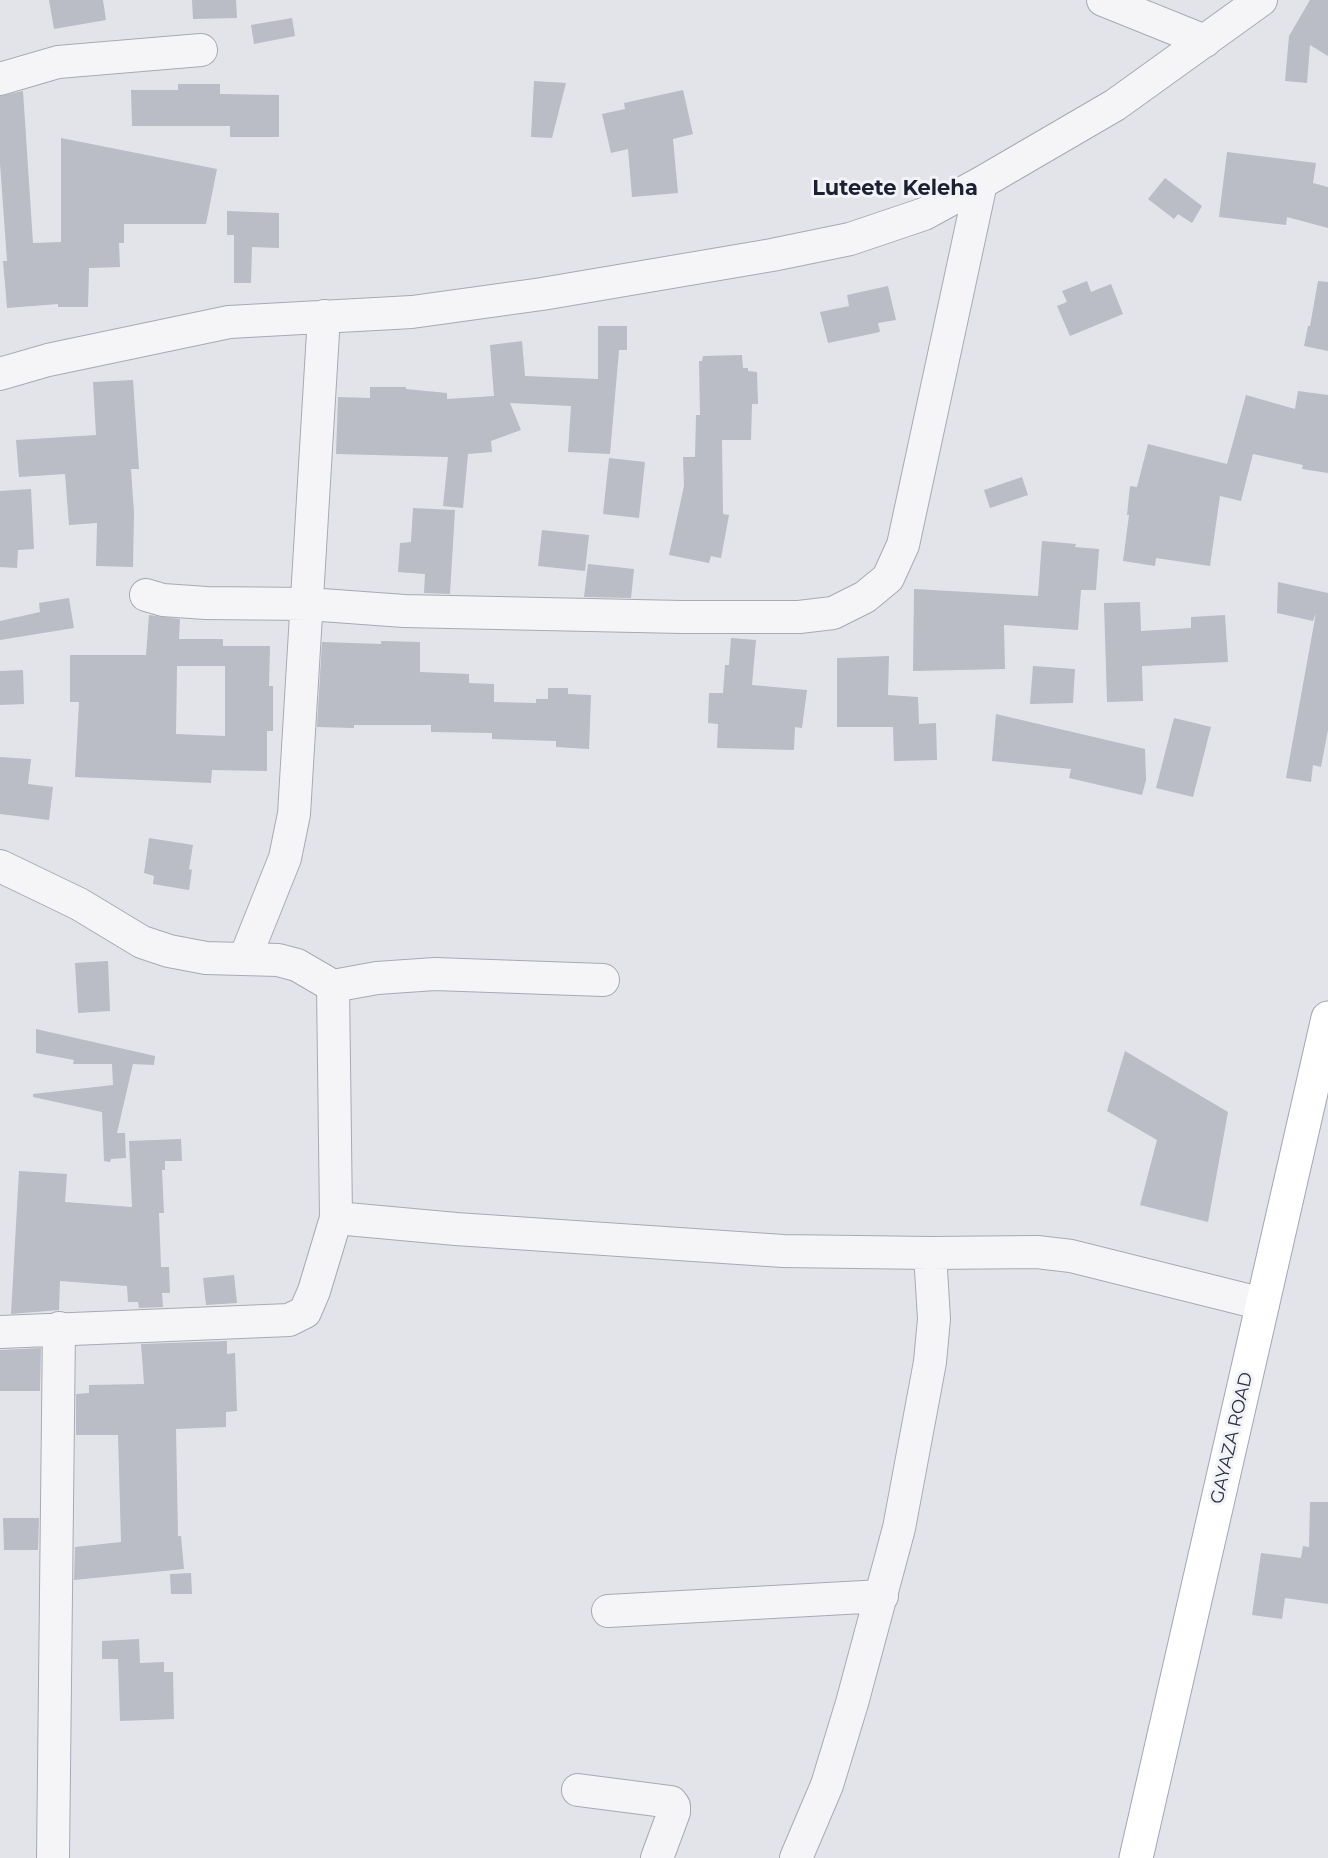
<!DOCTYPE html>
<style>
body{margin:0}
canvas{display:block;background:#e2e4ea}
</style>
<canvas width="1328" height="1858"></canvas>
<script>
const ctx = document.querySelector('canvas').getContext('2d');
ctx.lineJoin = 'round';
function fill(path, color) {
  ctx.fillStyle = color;
  ctx.fill(path, 'evenodd');
}
function shape(rows) {
  const path = new Path2D();
  for (const r of rows) {
    path.moveTo(r[0], r[1]);
    for (let i = 2; i < r.length; i += 2) path.lineTo(r[i], r[i + 1]);
  }
  return path;
}
function stroke(path, color, width, dash) {
  ctx.strokeStyle = color;
  ctx.lineWidth = width;
  ctx.lineCap = dash ? 'butt' : 'round';
  ctx.setLineDash(dash || []);
  ctx.stroke(path);
}
function drawText(font, color, halo, rows, align = 'center') {
  ctx.font = font + ' Montserrat,sans-serif';
  ctx.lineWidth = 6;
  ctx.setLineDash([]);
  ctx.textBaseline = 'middle';
  ctx.strokeStyle = halo;
  ctx.fillStyle = color;
  for (const [text, x, y, turn = 0] of rows) {
    ctx.save();
    ctx.translate(x, y);
    ctx.rotate((+turn || 0) * Math.PI / 180);
    ctx.textAlign = isNaN(turn) ? turn : align;
    if (halo) ctx.strokeText(text, 0, 0);
    ctx.fillText(text, 0, 0);
    ctx.restore();
  }
}
fill(shape([
 [49,0,103,0,106,20,54,29],
 [192,0,236,0,237,18,193,19],
 [1310,0,1328,0,1328,56,1310,45,1307,83,1285,81,1289,36],
 [292,18,295,36,254,44,251,25],
 [534,81,566,83,552,138,531,137],
 [178,84,220,84,220,94,279,95,279,137,230,137,230,126,132,126,131,90,178,90],
 [683,90,693,134,673,139,678,193,632,197,628,149,611,153,602,114,625,109,624,103],
 [23,91,33,243,61,242,61,138,217,169,206,224,124,224,124,243,119,243,120,267,89,268,88,307,58,307,58,304,7,308,3,261,7,261,0,163,0,96],
 [1227,152,1316,163,1313,183,1328,187,1328,228,1287,217,1286,225,1219,217],
 [1165,178,1202,206,1192,223,1178,214,1174,219,1148,199],
 [227,211,279,213,279,248,252,247,251,283,234,283,234,235,227,235],
 [1087,281,1091,292,1111,284,1123,314,1070,336,1057,306,1067,302,1062,291],
 [1318,281,1328,282,1328,351,1304,346,1308,326,1310,326],
 [888,286,896,320,878,323,880,332,828,343,820,312,849,306,847,295],
 [598,326,627,326,627,350,619,350,610,454,568,452,571,406,510,403,521,430,491,441,492,452,468,454,463,508,443,506,448,457,336,454,338,397,370,398,370,387,406,387,406,389,447,393,447,399,494,396,490,345,522,341,525,376,598,379],
 [742,355,743,368,748,368,748,371,757,372,758,404,752,404,751,440,722,440,723,514,729,515,721,558,711,556,709,563,669,555,684,486,683,457,695,457,696,415,700,415,699,361,702,361,703,356],
 [133,380,139,469,131,469,134,513,133,567,96,566,97,523,69,525,65,474,19,477,16,440,96,435,93,382],
 [1298,391,1328,395,1328,473,1302,469,1303,465,1253,454,1241,501,1220,496,1210,566,1156,558,1155,566,1123,561,1129,515,1127,515,1130,486,1137,487,1148,444,1227,464,1246,395,1295,409],
 [609,458,645,462,639,518,603,514],
 [1022,477,1028,495,990,508,984,490],
 [31,489,34,549,18,550,17,568,0,567,0,491],
 [413,508,455,510,450,594,424,593,425,574,398,572,400,543,411,542],
 [542,530,589,535,585,571,538,566],
 [1042,541,1076,544,1075,547,1099,549,1096,590,1081,590,1078,630,1004,625,1005,669,913,671,914,589,1038,596],
 [588,564,634,569,631,598,584,597],
 [1278,582,1328,593,1328,730,1321,767,1313,765,1311,782,1286,778,1316,613,1313,621,1277,613],
 [69,598,74,628,0,640,0,621,40,612,39,603],
 [1140,602,1141,631,1191,628,1191,617,1225,615,1228,662,1142,666,1143,701,1107,702,1104,603],
 [149,615,180,619,179,639,223,639,223,646,270,646,269,686,273,686,273,731,267,731,267,771,212,770,211,783,75,777,79,702,70,702,70,655,146,655],
 [177,666,225,666,225,736,176,734],
 [731,638,756,640,752,685,807,690,802,728,795,727,794,750,717,748,718,724,708,723,709,693,723,693,725,665,729,665],
 [381,641,420,642,420,672,469,674,469,683,494,684,494,702,536,703,536,699,548,699,548,688,568,688,568,694,591,695,589,749,556,747,556,741,492,739,492,733,431,732,431,725,354,725,354,728,317,727,322,642,381,644],
 [889,656,888,695,918,697,919,724,936,723,937,760,894,761,893,727,837,727,837,658],
 [1033,666,1075,669,1073,703,1030,704],
 [23,670,24,704,0,705,0,671],
 [996,714,1145,749,1146,780,1142,795,1069,778,1071,769,992,761],
 [1174,718,1211,727,1193,797,1156,788],
 [0,757,31,759,28,784,53,787,49,820,0,814],
 [149,838,193,845,189,869,192,870,189,890,153,884,154,876,144,873],
 [108,961,110,1011,78,1013,75,963],
 [36,1029,155,1056,154,1065,133,1064,117,1133,125,1133,126,1158,111,1159,110,1162,104,1161,102,1112,33,1097,33,1094,113,1085,112,1064,73,1064,74,1060,36,1053],
 [1125,1051,1228,1112,1208,1222,1140,1205,1157,1140,1107,1111],
 [181,1139,182,1161,165,1161,165,1170,162,1170,164,1213,159,1213,161,1267,169,1267,170,1293,162,1293,163,1307,139,1308,138,1302,128,1302,127,1286,60,1281,59,1310,11,1314,19,1171,67,1174,65,1202,132,1207,129,1141],
 [234,1275,237,1303,206,1305,203,1278],
 [227,1341,227,1354,235,1353,237,1411,226,1412,226,1427,176,1429,178,1536,181,1536,184,1569,74,1580,75,1547,121,1542,118,1435,76,1435,76,1394,89,1393,89,1385,144,1384,141,1344],
 [41,1348,40,1391,0,1391,0,1350],
 [1310,1502,1328,1502,1328,1604,1285,1598,1282,1619,1252,1615,1261,1553,1301,1558,1303,1546,1309,1547],
 [3,1518,39,1518,38,1550,4,1550],
 [191,1573,192,1594,171,1594,170,1574],
 [139,1639,140,1663,164,1662,164,1672,173,1672,174,1719,120,1721,118,1659,102,1659,102,1641]
]), '#babcc6');
const minor = shape([
 [1103,0,1205,41],
 [0,79,58,62,201,50],
 [0,374,48,360,229,322,412,312,542,294,772,255,850,239,924,214,981,183,1115,105,1261,0],
 [146,595,163,600,206,603,308,604,404,611,682,617,799,617,833,613,865,597,888,578,903,545,981,183],
 [0,866,79,904,142,942,169,951,206,958,278,960,297,965,333,986,377,978,435,974,603,980],
 [245,958,285,858,294,814,324,316],
 [336,1218,456,1229,783,1251,930,1253,1037,1252,1071,1256,1263,1304],
 [0,1332,289,1320,305,1312,314,1291,336,1218,333,986],
 [608,1611,882,1596],
 [578,1790,671,1802,674,1806,674,1812,657,1858],
 [53,1858,59,1328],
 [796,1858,827,1785,852,1703,899,1528,930,1362,934,1319,930,1253]
]);
const major = shape([
 [1136,1858,1328,1018]
]);
stroke(minor, '#a7aab4', 34);
stroke(major, '#a2a6b5', 35);
stroke(minor, '#f5f5f8', 32);
stroke(major, '#fff', 33);
drawText('18px', '#2b2f41', '#f2f3f7', [
 ["GAYAZA ROAD",1232,1438,-77]
]);
drawText('bold 21px', '#1d2032', '#f2f3f7', [
 ["Luteete Keleha",895,189]
]);
</script>
